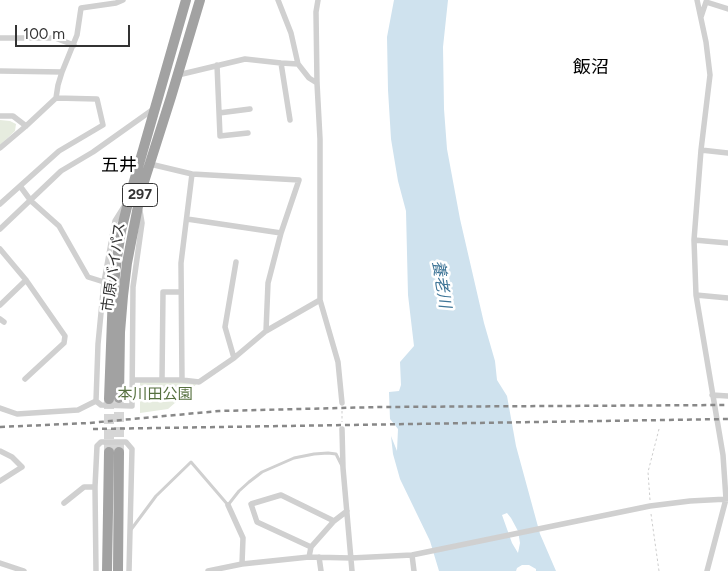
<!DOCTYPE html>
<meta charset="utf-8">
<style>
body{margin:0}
#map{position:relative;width:728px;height:571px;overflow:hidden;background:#fff;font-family:Figtree,sans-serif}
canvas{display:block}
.scale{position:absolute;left:15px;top:25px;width:115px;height:22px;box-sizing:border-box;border:2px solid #333;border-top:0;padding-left:6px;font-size:15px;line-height:18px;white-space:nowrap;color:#333;-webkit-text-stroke:4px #fff;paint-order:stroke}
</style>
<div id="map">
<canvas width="728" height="571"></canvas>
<div class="scale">100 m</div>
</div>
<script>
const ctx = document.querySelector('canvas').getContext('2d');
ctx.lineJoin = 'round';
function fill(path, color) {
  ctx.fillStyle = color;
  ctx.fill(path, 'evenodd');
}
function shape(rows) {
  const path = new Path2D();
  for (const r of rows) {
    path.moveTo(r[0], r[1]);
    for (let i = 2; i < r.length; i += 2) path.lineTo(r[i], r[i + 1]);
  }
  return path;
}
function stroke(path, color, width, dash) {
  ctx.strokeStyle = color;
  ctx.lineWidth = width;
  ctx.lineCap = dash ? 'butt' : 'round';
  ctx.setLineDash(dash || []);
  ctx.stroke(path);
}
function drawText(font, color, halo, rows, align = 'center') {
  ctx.font = font + ' Figtree,"Noto Sans JP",sans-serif';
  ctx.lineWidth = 5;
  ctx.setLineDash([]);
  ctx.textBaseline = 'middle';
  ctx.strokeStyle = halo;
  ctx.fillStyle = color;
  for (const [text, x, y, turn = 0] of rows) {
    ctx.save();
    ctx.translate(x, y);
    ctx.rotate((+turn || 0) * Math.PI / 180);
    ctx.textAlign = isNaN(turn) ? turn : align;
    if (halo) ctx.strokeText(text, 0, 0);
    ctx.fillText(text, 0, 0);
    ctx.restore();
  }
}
fill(shape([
 [0,120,10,121,16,124,15,131,0,145],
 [140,380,199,382,168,409,140,413]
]), '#e6ecdf');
fill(shape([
 [394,0,448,0,443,47,444,109,447,149,460,219,484,323,495,361,497,380,507,396,516,446,540,534,556,571,536,571,536,569,529,565,522,565,517,568,516,571,439,571,430,541,400,479,393,454,391,436,397,451,398,429,390,419,389,392,399,391,401,385,400,362,414,346,408,295,406,211,398,181,391,139,388,90,387,37],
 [507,513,511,518,518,531,520,543,518,553,512,543,502,515]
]), '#cfe2ee');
stroke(shape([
 [109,399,109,452],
 [119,452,119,398]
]), '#d6d6d6', 10, [10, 5]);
stroke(shape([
 [342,411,342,422],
 [650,500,648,472,659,429],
 [651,514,659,571]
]), '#cdcdcd', 1, [2.5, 2.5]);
stroke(shape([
 [130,531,156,496,191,462,228,505,239,491,249,482,262,472,294,458,314,454,328,453,336,454,342,466]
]), '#d0d0d0', 3);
stroke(shape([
 [278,0,291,33,298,64],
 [318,0,316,12,317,83,320,139,320,300,338,362,342,403],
 [697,0,706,42,710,75,701,150,694,240,696,295,723,455,726,499,707,571],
 [701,17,706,2,728,9],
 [0,38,55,38,74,45],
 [281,63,290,120],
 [217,65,220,136,248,133],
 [0,71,62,72],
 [178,75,245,59,281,63,298,64,309,78,317,83],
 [219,113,250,109],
 [0,116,13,116,26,126],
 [0,148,26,126,56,98,58,85,62,72,77,35,81,8,116,3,123,0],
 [701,150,728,153],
 [150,164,192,174,299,180,281,233,268,283,266,331],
 [20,186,31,201,59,226,88,277,104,282],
 [0,204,59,151,103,125,97,99,56,98],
 [187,219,281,233],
 [0,229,61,171,93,152,155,108],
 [694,240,728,243],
 [0,249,26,280,65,336,64,343,25,379],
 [696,295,728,298],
 [0,305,26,280],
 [0,319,4,322],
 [234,358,225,327,236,262],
 [133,380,182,380,199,382,234,358,266,331,320,300],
 [162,380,163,292,181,292],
 [182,380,181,263,192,174],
 [712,395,728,396],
 [96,401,101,405,132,406,133,287,142,223,140,211],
 [96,401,98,344,104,282,115,221,125,205],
 [0,408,17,414,78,410,96,401],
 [342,429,343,468,352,571],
 [0,451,12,457,22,467,0,481],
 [64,503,84,487,95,487],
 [228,505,243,538,242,564],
 [311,547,257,522,251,504,281,495,334,521],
 [412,555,414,571],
 [309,557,311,547,334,521,347,511],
 [319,557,321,571],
 [0,563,24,571],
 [96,571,95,487,97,446,101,442,126,442,132,449,129,571],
 [208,571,242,564,309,557,351,558,412,555,650,506,690,501,728,499]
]), '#d0d0d0', 5.5);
stroke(shape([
 [119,398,120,332,123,296,127,263,139,201,143,185,171,97,200,0],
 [109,399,113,293,117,258,121,231,129,199,186,0],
 [107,571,109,452],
 [118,571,119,452]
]), '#a2a2a2', 10);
stroke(shape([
 [0,427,89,423,219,411,380,407,728,405],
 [93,429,728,419]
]), '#888', 2.5, [5, 4]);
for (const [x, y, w] of [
 [140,195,35]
]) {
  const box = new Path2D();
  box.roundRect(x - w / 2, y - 11.5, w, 23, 4);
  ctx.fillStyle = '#fff';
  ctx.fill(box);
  stroke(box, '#333', 1);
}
drawText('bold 14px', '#333', null, [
 ["297",140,195]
]);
drawText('15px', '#333', '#fff', [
 ["市原バイパス",114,267,-82]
]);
drawText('15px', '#56703f', '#fff', [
 ["本川田公園",155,395]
]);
drawText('italic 16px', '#3f7597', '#fff', [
 ["養老川",441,284,81]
]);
drawText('18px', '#000', '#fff', [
 ["飯沼",591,68],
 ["五井",119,166]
]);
</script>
